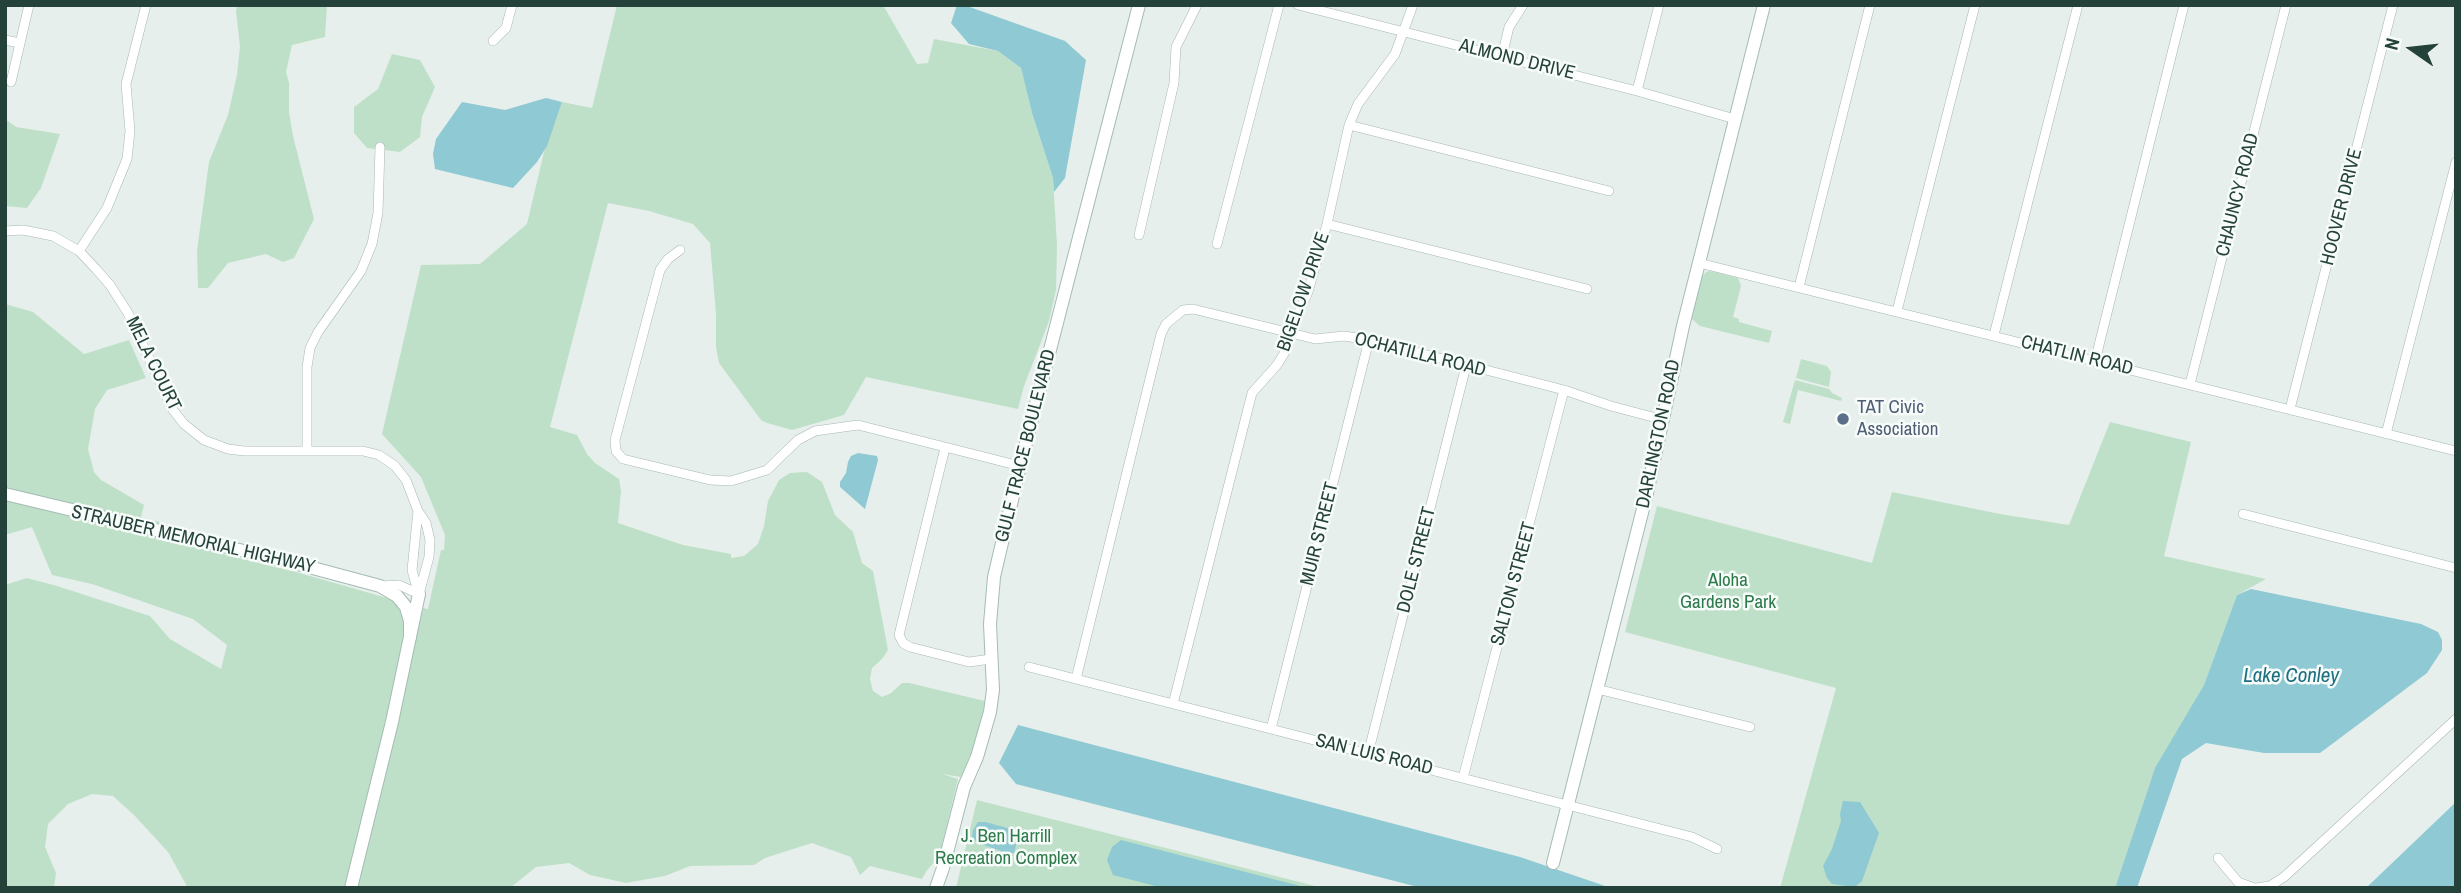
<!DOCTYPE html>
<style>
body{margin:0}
#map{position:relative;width:2461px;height:893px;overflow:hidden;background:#e6efeb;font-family:"Archivo Narrow",sans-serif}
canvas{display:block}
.frame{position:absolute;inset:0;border:7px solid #24423a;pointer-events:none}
.north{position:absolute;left:2377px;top:14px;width:70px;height:70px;-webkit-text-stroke:5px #f7fbf9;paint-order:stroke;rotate:284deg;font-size:19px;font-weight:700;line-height:28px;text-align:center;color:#24423a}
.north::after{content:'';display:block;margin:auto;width:24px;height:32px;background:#24423a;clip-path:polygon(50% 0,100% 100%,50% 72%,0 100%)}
</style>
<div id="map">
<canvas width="2461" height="893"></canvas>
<div class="frame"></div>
<div class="north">N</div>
</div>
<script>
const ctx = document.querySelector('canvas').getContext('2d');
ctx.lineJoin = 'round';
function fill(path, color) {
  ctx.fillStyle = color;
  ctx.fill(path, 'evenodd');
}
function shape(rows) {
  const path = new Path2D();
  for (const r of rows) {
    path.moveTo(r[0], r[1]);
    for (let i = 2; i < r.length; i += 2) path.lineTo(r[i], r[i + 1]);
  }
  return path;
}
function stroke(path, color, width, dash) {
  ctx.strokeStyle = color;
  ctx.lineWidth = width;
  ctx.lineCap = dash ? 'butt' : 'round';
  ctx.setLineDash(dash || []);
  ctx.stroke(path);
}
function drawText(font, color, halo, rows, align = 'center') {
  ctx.font = font + ' "Archivo Narrow",sans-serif';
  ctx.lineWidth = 5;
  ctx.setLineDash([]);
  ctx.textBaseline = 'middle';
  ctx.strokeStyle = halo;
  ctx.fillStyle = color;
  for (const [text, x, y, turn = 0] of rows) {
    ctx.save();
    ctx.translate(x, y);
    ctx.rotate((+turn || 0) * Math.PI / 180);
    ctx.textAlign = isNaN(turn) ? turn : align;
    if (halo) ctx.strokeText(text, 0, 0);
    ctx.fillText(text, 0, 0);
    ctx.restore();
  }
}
fill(shape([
 [237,5,327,5,325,37,292,45,286,72,289,83,289,112,293,136,314,219,294,258,283,262,266,254,228,263,208,288,198,288,197,251,209,162,228,115,237,75,240,47,236,11],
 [617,5,883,5,917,64,928,63,934,39,998,51,1021,68,1032,113,1053,178,1057,245,1056,290,1049,321,1023,389,1018,409,866,377,844,415,792,430,767,423,761,420,719,363,716,347,716,314,710,243,693,224,649,211,608,203,550,427,577,435,587,454,595,463,619,479,621,491,618,523,683,545,731,554,731,558,744,556,758,544,764,526,768,501,779,480,790,473,807,472,822,482,835,515,853,532,862,563,873,571,888,650,882,659,872,668,870,679,873,691,882,697,891,693,902,683,909,683,985,701,979,735,961,777,942,774,958,779,939,857,927,870,922,879,870,866,860,875,851,857,812,843,765,858,754,865,690,866,665,876,626,883,590,875,569,863,536,867,510,888,357,888,423,608,428,609,441,550,444,550,445,535,421,477,382,434,421,265,480,264,527,224,544,152,562,102,592,108],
 [392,54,420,60,435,87,422,117,420,137,400,152,367,148,354,133,354,107,378,89],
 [5,119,16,127,60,134,41,188,27,208,5,206],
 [1710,271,1738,278,1741,286,1733,317,1739,319,1739,322,1772,331,1769,343,1700,326,1692,319,1700,279,1706,272],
 [5,304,33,312,84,354,129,340,146,378,107,390,95,409,88,449,94,472,101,480,144,505,141,517,160,522,167,529,5,489],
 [1801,359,1827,366,1831,372,1829,387,1796,378],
 [1795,380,1829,389,1832,393,1842,398,1841,401,1798,390,1790,424,1783,422],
 [2110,422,2191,442,2164,556,2266,579,2237,595,2204,685,2151,780,2115,888,1780,888,1836,688,1625,632,1657,506,1872,563,1892,492,2000,514,2069,525],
 [5,499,181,542,182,544,296,572,394,600,401,609,404,621,405,638,346,888,188,888,168,852,134,815,113,796,92,794,68,804,48,824,45,847,56,873,54,888,5,888,5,585,27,578,57,586,150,616,170,639,221,669,227,645,193,619,92,584,52,575,32,527,5,535],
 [977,800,1323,888,956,888]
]), '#bfe0c8');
fill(shape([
 [957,5,964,5,1065,41,1086,60,1065,178,1054,192,1053,178,1032,113,1021,68,998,51,969,44,951,23],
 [546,98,562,102,547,146,537,162,513,188,435,169,433,154,436,139,462,102,505,110],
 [858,453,877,456,878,460,865,509,840,487,840,482,846,473,848,462,851,456],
 [2251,589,2421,624,2438,632,2442,640,2442,650,2427,673,2320,753,2264,753,2206,743,2182,759,2137,888,2115,888,2155,768,2204,685,2237,595],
 [1018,725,1520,857,1611,888,1422,888,1016,784,999,763],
 [1843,801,1860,802,1879,833,1862,881,1855,887,1832,884,1827,878,1823,866,1832,849,1841,821,1840,814],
 [2456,802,2456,888,2366,888],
 [978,822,985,822,1011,829,1017,833,1019,835,1014,853,1007,853,978,843,972,837,973,830],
 [1121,840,1308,888,1163,888,1113,875,1107,860,1112,847]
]), '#8ec9d4');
const street = shape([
 [1298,5,1637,91,1735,119],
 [5,40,20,43],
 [493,41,506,28,512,5],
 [1502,56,1509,27,1523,5],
 [11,82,29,5],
 [1637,91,1659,5],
 [1349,125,1609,191],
 [1327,224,1587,289],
 [5,231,23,230,53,236,79,251,96,269,110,285,128,313,173,410,184,424,204,440,228,449,244,451,363,451,379,455,395,466,406,480,418,511,426,523,430,540,429,557,419,594],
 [1139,235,1174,83,1176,47,1197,5],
 [1217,244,1279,5],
 [680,250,668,259,660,270,615,440,616,451,623,459,710,480,731,481,767,470,798,440,815,431,858,425,1020,466],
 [79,251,107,208,127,159,130,131,126,84,146,5],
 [1699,263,2456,451],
 [1799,287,1870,5],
 [1897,311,1975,5],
 [1994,335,2078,5],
 [2095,361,2184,5],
 [2190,384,2286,5],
 [2290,409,2393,5],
 [2386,434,2456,162],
 [945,448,899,635,903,643,910,647,969,662,991,659],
 [307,451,307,367,310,348,318,332,361,271,372,244,378,213,380,147],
 [418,511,412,570,418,592],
 [2243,514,2456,568],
 [381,586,399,585,419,594],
 [1029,667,1692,837,1717,849],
 [1076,679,1161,334,1166,324,1183,310,1193,309,1315,339,1344,336,1369,340,1564,390,1611,406,1664,420],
 [1597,689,1750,727],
 [1173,704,1252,393,1277,365,1285,352,1289,333,1308,292,1327,224,1349,125,1358,104,1395,54,1413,5],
 [1271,729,1369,340],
 [1368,754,1466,366],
 [1463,778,1564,390],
 [2218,858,2238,882,2254,888],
 [2256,888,2270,886,2284,877,2456,719]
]);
const secondary = shape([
 [5,494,294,563,380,586,397,596,406,607,410,621,410,638],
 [1553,863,1647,493,1683,326,1764,5],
 [351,888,392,722,419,594],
 [936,888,943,868,964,787,977,757,990,712,993,690,990,624,994,577,1020,466,1139,5]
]);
stroke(street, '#a8b8b2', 10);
stroke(secondary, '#a4bbb3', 14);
stroke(street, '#fff', 9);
stroke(secondary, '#fff', 12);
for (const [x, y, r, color] of [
 [1843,419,7,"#5c6f8a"]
]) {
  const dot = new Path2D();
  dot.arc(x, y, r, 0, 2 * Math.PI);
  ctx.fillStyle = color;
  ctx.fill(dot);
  stroke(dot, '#f7fbf9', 2.5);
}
drawText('19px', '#24423a', '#f7fbf9', [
 ["ALMOND DRIVE",1517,60,14],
 ["CHAUNCY ROAD",2238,195,-76],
 ["HOOVER DRIVE",2342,207,-76],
 ["BIGELOW DRIVE",1304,292,-71],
 ["OCHATILLA ROAD",1420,355,14],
 ["CHATLIN ROAD",2077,356,14],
 ["MELA COURT",153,364,64],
 ["DARLINGTON ROAD",1659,434,-78],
 ["GULF TRACE BOULEVARD",1026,446,-76],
 ["MUIR STREET",1320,534,-76],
 ["STRAUBER MEMORIAL HIGHWAY",193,540,13],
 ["DOLE STREET",1417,560,-76],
 ["SALTON STREET",1514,584,-75],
 ["SAN LUIS ROAD",1374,755,14]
]);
drawText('19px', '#4e5e75', '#f7fbf9', [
 ["TAT Civic",1857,408],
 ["Association",1857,430]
], 'left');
drawText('19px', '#2d7a4b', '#f7fbf9', [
 ["Aloha",1728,581],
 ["Gardens Park",1728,603],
 ["J. Ben Harrill",1006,837],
 ["Recreation Complex",1006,859]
]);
drawText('italic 21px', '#1c6f80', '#f7fbf9', [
 ["Lake Conley",2291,676]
]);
</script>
